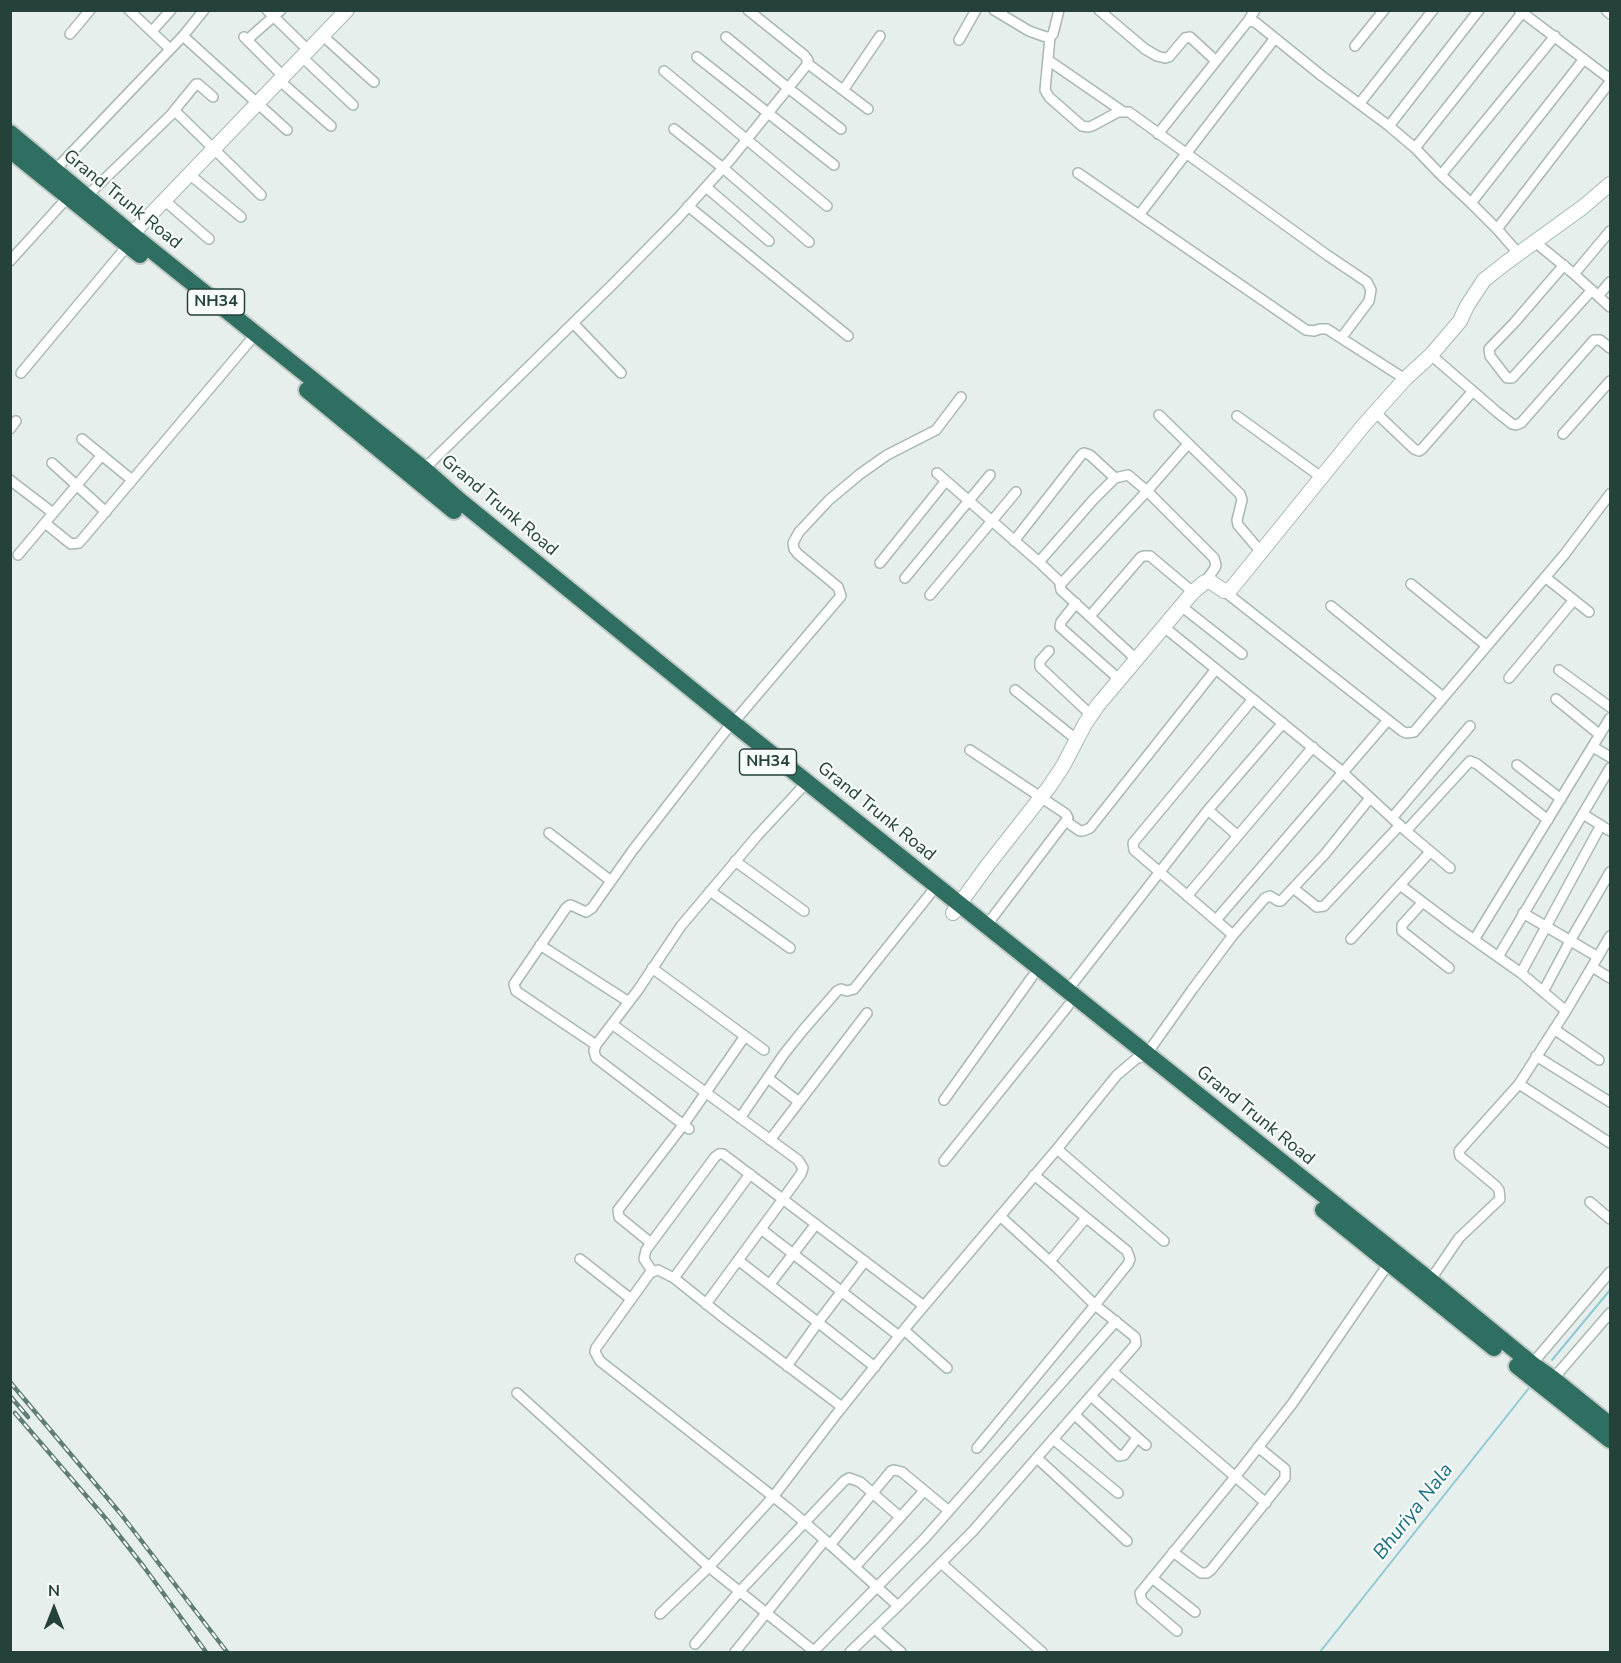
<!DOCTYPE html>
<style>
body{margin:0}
#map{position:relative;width:1621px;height:1663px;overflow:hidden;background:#e6efeb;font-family:"Nunito Sans",sans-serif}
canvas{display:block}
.frame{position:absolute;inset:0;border:12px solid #24423a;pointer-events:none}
.north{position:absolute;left:24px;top:1579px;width:60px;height:60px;-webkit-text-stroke:4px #f7fbf9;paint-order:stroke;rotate:0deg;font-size:16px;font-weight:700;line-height:24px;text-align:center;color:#24423a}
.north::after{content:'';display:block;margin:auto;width:21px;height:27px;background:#24423a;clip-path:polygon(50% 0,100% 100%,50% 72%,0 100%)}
</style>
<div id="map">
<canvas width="1621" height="1663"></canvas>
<div class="frame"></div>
<div class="north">N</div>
</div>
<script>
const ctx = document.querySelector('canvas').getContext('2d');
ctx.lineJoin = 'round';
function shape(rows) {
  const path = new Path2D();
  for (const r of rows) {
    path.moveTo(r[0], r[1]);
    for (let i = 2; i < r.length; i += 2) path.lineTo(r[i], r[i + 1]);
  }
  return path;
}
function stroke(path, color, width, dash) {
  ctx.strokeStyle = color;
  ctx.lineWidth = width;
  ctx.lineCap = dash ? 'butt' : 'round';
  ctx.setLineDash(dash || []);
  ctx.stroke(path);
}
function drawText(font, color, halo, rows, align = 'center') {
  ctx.font = font + ' "Nunito Sans",sans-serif';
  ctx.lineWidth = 4.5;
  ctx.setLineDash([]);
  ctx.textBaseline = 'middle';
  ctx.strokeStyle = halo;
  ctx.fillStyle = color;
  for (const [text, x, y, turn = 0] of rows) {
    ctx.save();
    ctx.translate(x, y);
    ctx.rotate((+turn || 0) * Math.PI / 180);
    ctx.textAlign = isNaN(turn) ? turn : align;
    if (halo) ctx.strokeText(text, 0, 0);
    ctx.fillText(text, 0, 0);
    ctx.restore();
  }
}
stroke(shape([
 [1552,1360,1610,1290],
 [1320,1652,1529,1388]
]), '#8ec9d4', 2);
const street = shape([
 [129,10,170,49],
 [267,10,309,51],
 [994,10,1029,31,1046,37,1050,37,1053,34,1059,10],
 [1099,10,1145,49,1157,56,1165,58,1169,57,1185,38,1190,37,1216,61],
 [1479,10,1389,126,1415,148,1522,13],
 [1519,10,1610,79],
 [1606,10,1610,14],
 [1248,21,1255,10],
 [152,31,171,10],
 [70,34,90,10],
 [183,36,287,130],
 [323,36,374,82],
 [244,37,284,77],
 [726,37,788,88,841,129],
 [1050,37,1045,90,1049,97,1082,126,1088,127,1092,126,1118,112,1129,112,1327,255,1367,282,1371,290,1369,301,1342,337],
 [247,40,281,10],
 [959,40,976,10],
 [1355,46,1384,10],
 [302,57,353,105],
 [697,57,834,165],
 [1048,60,1122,111],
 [807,63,868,109],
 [664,71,827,206],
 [280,81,331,126],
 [844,89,880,36],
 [1360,103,1433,10],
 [173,112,196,84,198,84,213,97],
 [674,129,723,168,809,242],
 [1158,134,1248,21,1255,22,1322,76,1389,126],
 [1415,148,1441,175,1555,36],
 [55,170,183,36,204,10],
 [1078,173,1306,330,1314,331,1320,329,1327,329,1405,379],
 [189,174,241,217],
 [1441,175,1471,203,1584,59],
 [706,187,769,241],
 [87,196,175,111,261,195],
 [164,200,209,239],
 [1471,203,1497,229,1610,82],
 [688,206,848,336],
 [1139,215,1275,38],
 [1497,229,1519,254],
 [1535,242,1574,274,1610,307],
 [10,261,68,197],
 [1564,265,1514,323,1489,349,1490,356,1507,378,1512,378,1514,376,1592,290],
 [1574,274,1610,231],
 [1598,296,1610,282],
 [573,323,621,373],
 [1431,355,1497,412,1512,424,1516,425,1521,423,1594,340,1600,340,1610,348],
 [21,373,128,245],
 [1375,412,1414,449,1419,451,1422,449,1473,391],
 [1159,415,1240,494,1242,500,1237,520,1238,525,1261,552],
 [1237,416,1321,477],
 [10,429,16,421],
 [1563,434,1610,381],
 [82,439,132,480],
 [52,463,106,512],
 [424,469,613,284,678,218,731,159,806,66,808,60,804,55,748,10],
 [937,473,1039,562,1061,583],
 [10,480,53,513],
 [45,523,71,544,79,543,249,342],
 [1014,541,1082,454,1084,453,1090,455,1115,478],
 [18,555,102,455],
 [1039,562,1093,500,1115,478,1128,475,1147,491,1214,558,1216,565,1215,568,1205,582],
 [880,563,945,482],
 [1545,577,1589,612],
 [905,578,990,475],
 [1411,584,1487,646],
 [1224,591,1402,731,1406,733,1414,732,1564,555,1610,494],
 [930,595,1016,492],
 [1076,603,1061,622,1060,627,1120,680],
 [1181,606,1242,654],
 [1331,606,1443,697],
 [1090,616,1141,557,1144,556,1150,556,1193,592],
 [1164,627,1339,769,1406,831,1450,868],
 [1049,651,1040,661,1040,667,1091,715],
 [1136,659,1061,590,1060,585,1147,491,1188,444],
 [1559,670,1610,707],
 [1509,678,1573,601],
 [1015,690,1077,740],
 [1556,699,1600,735],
 [733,723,841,596,838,587,798,554,794,549,793,543,799,532,829,500,860,474,887,455,936,430,961,397],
 [1593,747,1610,757],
 [970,750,1066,814,1068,818,986,926],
 [1517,765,1561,799],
 [1208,810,1237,835],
 [1583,814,1610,831],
 [1392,818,1470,726],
 [1067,822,1080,831,1083,831,1090,828,1216,669],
 [1406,831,1470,761,1477,764,1548,820],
 [549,833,611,881],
 [735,861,804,911],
 [1400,885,1453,925,1521,973,1566,1011],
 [1293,888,1317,907,1324,906,1400,825],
 [710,891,790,948],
 [1187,896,1313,747],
 [1422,903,1402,925,1402,931,1449,968],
 [1523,913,1598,957],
 [1216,920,1388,720],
 [1233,935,1134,850,1133,843,1253,699],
 [1351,939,1430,852],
 [1474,940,1610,718],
 [540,945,629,1002],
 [1498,957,1610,768],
 [1592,967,1610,978],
 [652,968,764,1050],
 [1521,973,1601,825],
 [1067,991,1208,810,1283,723],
 [1543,992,1570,941,1610,872],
 [612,1024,798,1160,803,1168,801,1174,783,1199,706,1304],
 [1554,1029,1599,1060],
 [596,1045,516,991,514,984,566,908,570,905,573,906,586,912,592,908,633,850,727,729],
 [1536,1056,1610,1102],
 [768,1078,799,1102],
 [1519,1084,1610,1143],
 [944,1100,1032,977],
 [740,1118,784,1054,804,1029,837,991,841,989,847,991,854,989,930,894],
 [689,1129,596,1058,594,1051,596,1045,638,990,681,926,757,836,807,782],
 [770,1140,867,1013],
 [1057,1149,1164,1241],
 [944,1161,1068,1006],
 [1590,1202,1610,1219],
 [761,1229,899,1336],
 [651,1243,619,1217,618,1210,684,1124,745,1036],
 [580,1259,631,1299],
 [738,1260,875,1367],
 [1050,1261,1086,1218],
 [652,1271,644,1259,646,1250,715,1157,719,1154,723,1154,924,1306],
 [674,1278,750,1174],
 [1429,1282,1459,1238,1500,1199,1499,1190,1496,1186,1460,1156,1459,1151,1519,1084,1566,1011,1610,936],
 [770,1284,816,1224],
 [904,1330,947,1368],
 [1532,1364,1610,1272],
 [787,1366,819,1321,865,1261],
 [1113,1372,1266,1503],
 [1553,1379,1610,1313],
 [517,1393,709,1567,815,1652],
 [1091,1396,1146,1445],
 [842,1407,724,1318,674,1278,658,1270,650,1273,596,1348,595,1352,600,1361,789,1509,825,1540,898,1606],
 [1075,1415,1119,1456,1124,1455,1137,1438],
 [1053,1439,1118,1493],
 [977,1448,1095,1305,1128,1264,1130,1259,1127,1251,1034,1175],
 [1037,1458,1127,1541],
 [830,1545,891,1471,894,1470,902,1472,949,1511],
 [1173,1552,1201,1573,1207,1573,1211,1570,1285,1478,1285,1469,1258,1447],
 [941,1563,1042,1652],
 [855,1567,924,1491],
 [1152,1578,1195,1612],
 [660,1614,709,1567,773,1497,835,1416,912,1320,1057,1149,1117,1075,1136,1059,1146,1055,1192,990,1233,935,1265,898,1270,896,1278,901,1281,901,1325,854,1370,798],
 [875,1629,901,1652],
 [1177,1631,1142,1601,1140,1593,1235,1477,1292,1404,1389,1263],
 [695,1644,739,1592,844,1481,849,1478,860,1482,900,1517],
 [814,1651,925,1538,1116,1321],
 [735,1652,825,1540],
 [850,1652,898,1606,973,1531,1136,1344,1135,1337,1095,1305,1056,1267,1000,1216]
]);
const secondary = shape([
 [132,234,347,10],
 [953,913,987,866,1049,787,1063,766,1085,724,1098,705,1193,592,1205,582,1211,582,1224,591,1231,589,1363,426,1405,379,1431,355,1460,321,1467,306,1484,280,1507,262,1583,207,1610,184]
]);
const highway = shape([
 [10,133,135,237,424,469,459,500,733,723,1431,1281,1532,1364,1552,1378,1610,1425],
 [10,150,140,255],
 [307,390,454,511],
 [1323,1210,1494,1348],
 [1517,1366,1610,1440]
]);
stroke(street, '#a8b8b2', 12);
stroke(secondary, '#a4bbb3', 16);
stroke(highway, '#c2cac8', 20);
stroke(street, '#fff', 9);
stroke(secondary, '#fff', 14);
stroke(highway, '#2f6f62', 16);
const rail = shape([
 [10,1382,120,1513,227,1652],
 [10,1396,28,1417],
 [15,1413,107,1520,144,1567,206,1652]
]);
stroke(rail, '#5f7d75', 4.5);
stroke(rail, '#f7fbf9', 2, [7]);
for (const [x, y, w] of [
 [216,302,57],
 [768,762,57]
]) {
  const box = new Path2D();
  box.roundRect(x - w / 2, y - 13, w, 26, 4.5);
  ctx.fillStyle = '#f7fbf9';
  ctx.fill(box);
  stroke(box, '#24423a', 1.5);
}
drawText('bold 16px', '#24423a', null, [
 ["NH34",216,302],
 ["NH34",768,762]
]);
drawText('18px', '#24423a', '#f7fbf9', [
 ["Grand Trunk Road",122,200,39],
 ["Grand Trunk Road",499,506,40],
 ["Grand Trunk Road",876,812,39],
 ["Grand Trunk Road",1255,1116,39]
]);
drawText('italic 20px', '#1c6f80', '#f7fbf9', [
 ["Bhuriya Nala",1414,1512,-52]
]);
</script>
